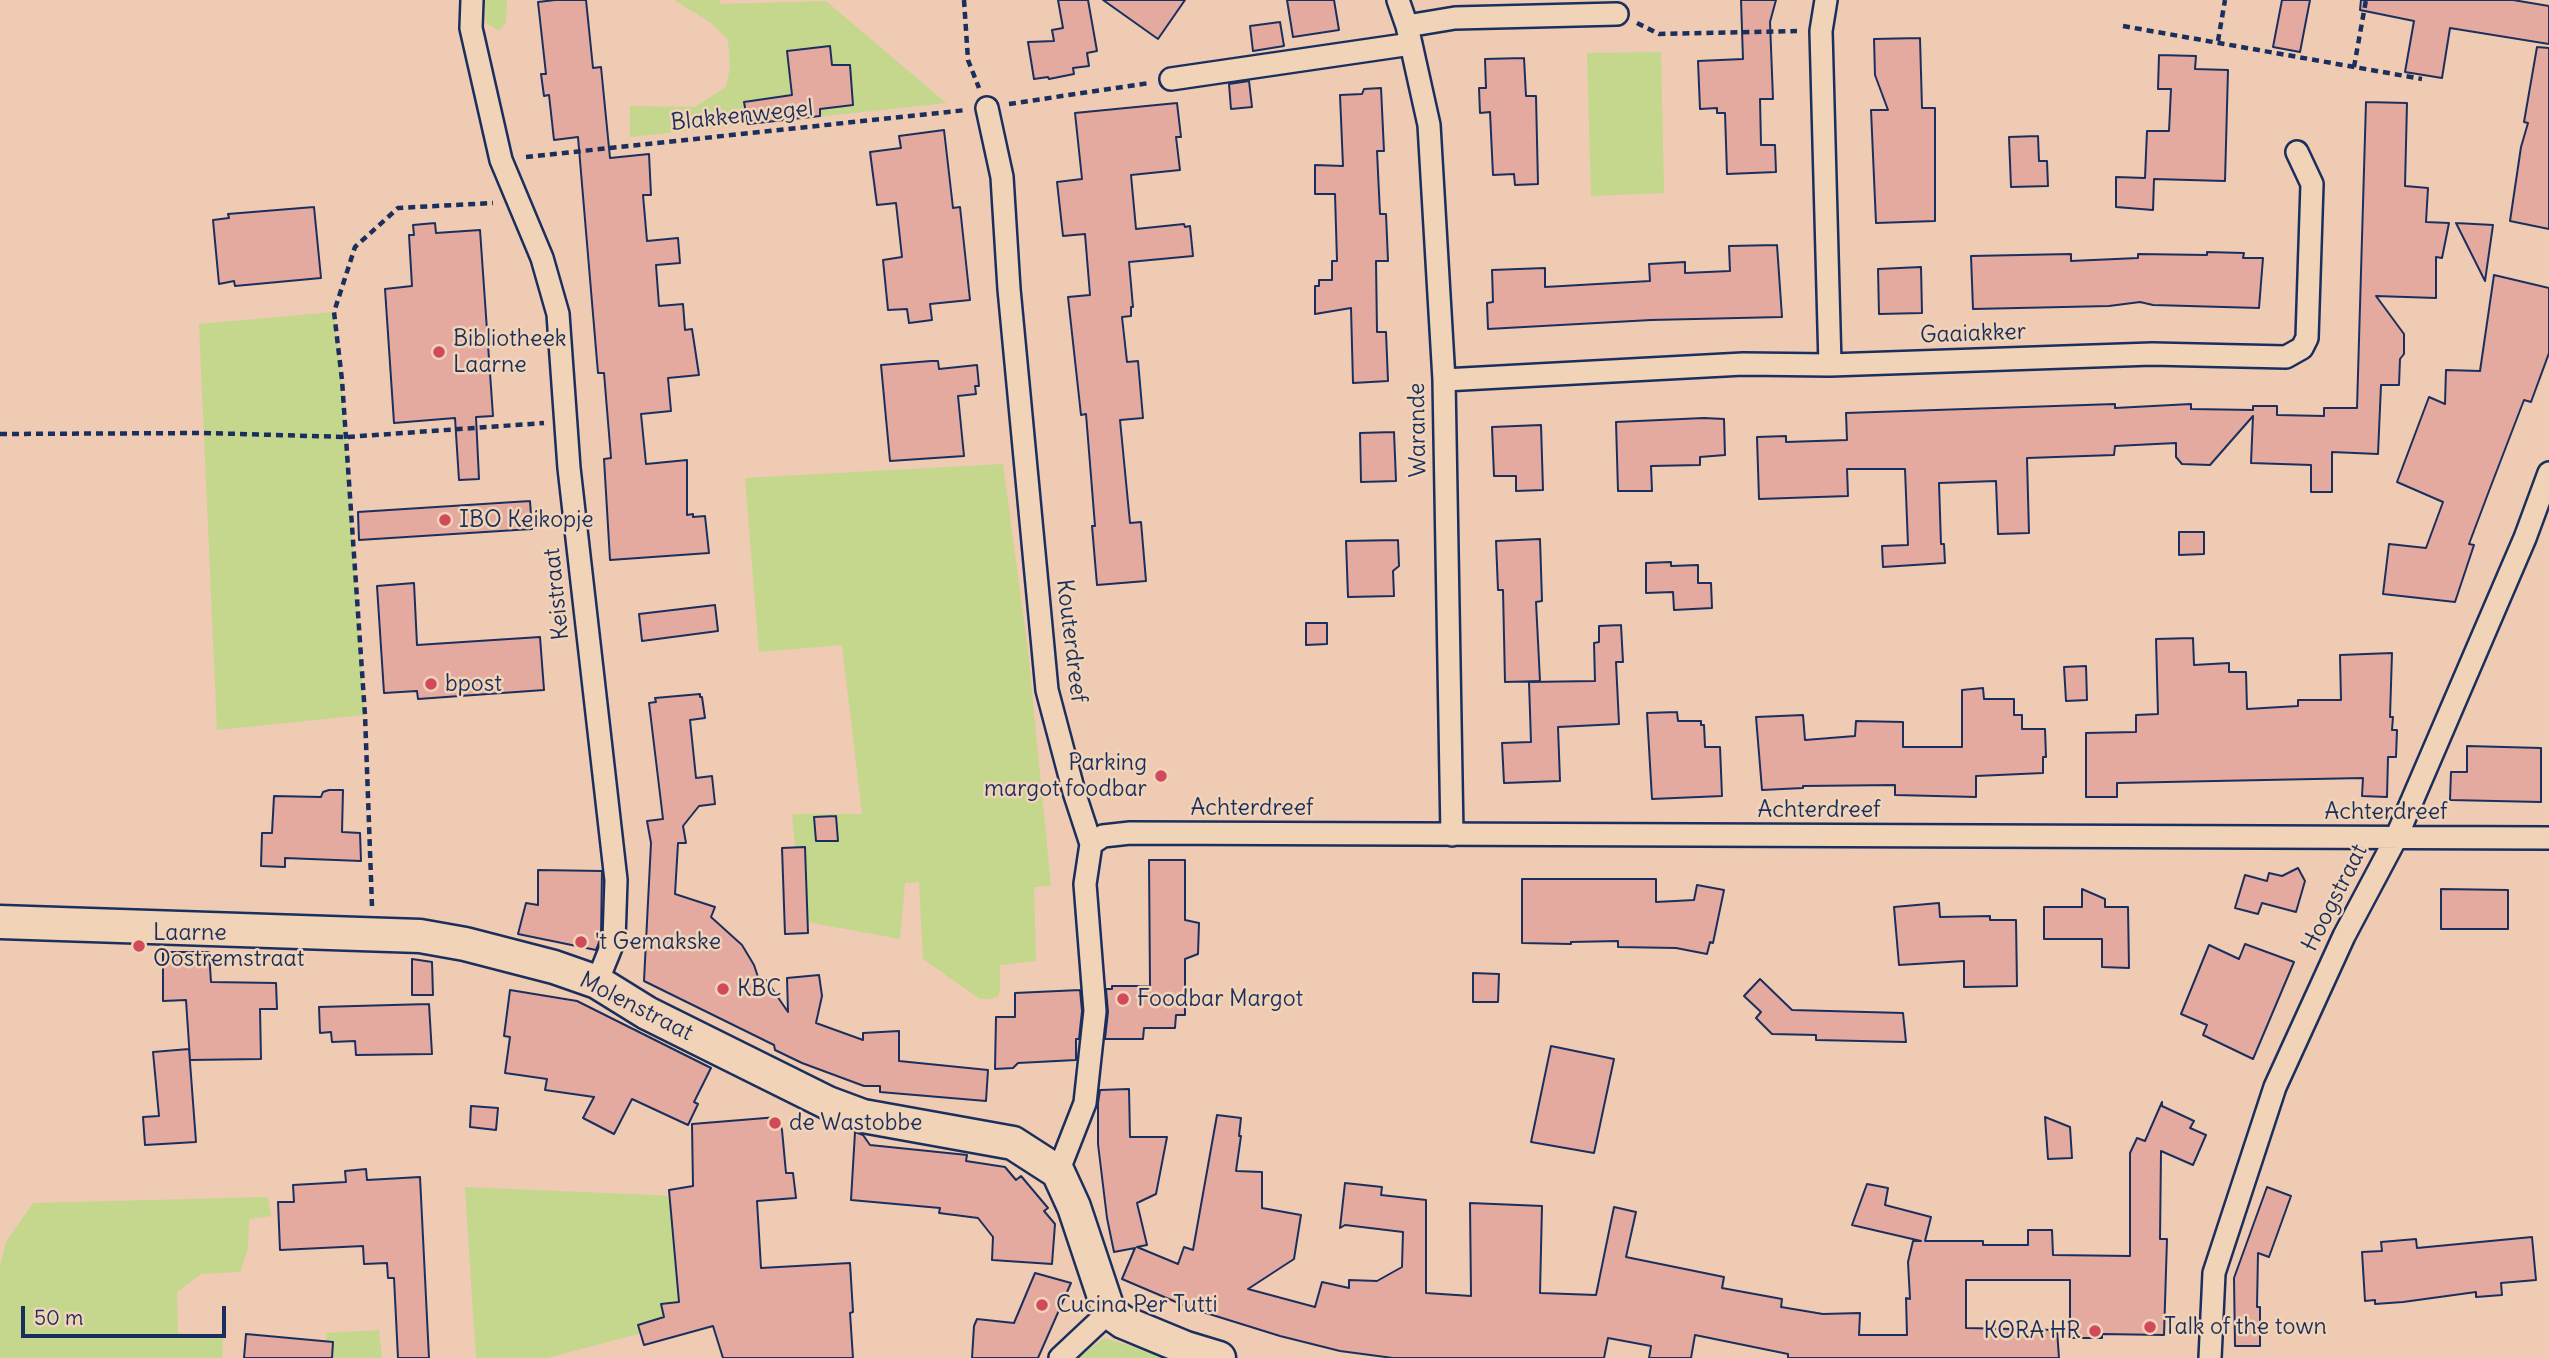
<!DOCTYPE html>
<style>
body{margin:0}
#map{position:relative;width:2549px;height:1358px;overflow:hidden;background:#eecbb2;font-family:Delius,sans-serif}
canvas{display:block}
.scale{position:absolute;left:21px;top:1306px;width:205px;height:32px;box-sizing:border-box;border:4px solid #1b2f5e;border-top:0;padding-left:9px;font-size:21px;line-height:24px;white-space:nowrap;color:#1b2f5e;-webkit-text-stroke:5px #f1d3b7;paint-order:stroke}
</style>
<div id="map">
<canvas width="2549" height="1358"></canvas>
<div class="scale">50 m</div>
</div>
<script>
const ctx = document.querySelector('canvas').getContext('2d');
ctx.lineJoin = 'round';
function fill(path, color) {
  ctx.fillStyle = color;
  ctx.fill(path, 'evenodd');
}
function shape(rows) {
  const path = new Path2D();
  for (const r of rows) {
    path.moveTo(r[0], r[1]);
    for (let i = 2; i < r.length; i += 2) path.lineTo(r[i], r[i + 1]);
  }
  return path;
}
function stroke(path, color, width, dash) {
  ctx.strokeStyle = color;
  ctx.lineWidth = width;
  ctx.lineCap = dash ? 'butt' : 'round';
  ctx.setLineDash(dash || []);
  ctx.stroke(path);
}
function drawText(font, color, halo, rows, align = 'center') {
  ctx.font = font + ' Delius,sans-serif';
  ctx.lineWidth = 5;
  ctx.setLineDash([]);
  ctx.textBaseline = 'middle';
  ctx.strokeStyle = halo;
  ctx.fillStyle = color;
  for (const [text, x, y, turn = 0] of rows) {
    ctx.save();
    ctx.translate(x, y);
    ctx.rotate((+turn || 0) * Math.PI / 180);
    ctx.textAlign = isNaN(turn) ? turn : align;
    if (halo) ctx.strokeText(text, 0, 0);
    ctx.fillText(text, 0, 0);
    ctx.restore();
  }
}
fill(shape([
 [485,0,507,0,506,22,499,31,486,23],
 [674,0,720,0,721,4,826,1,946,103,630,137,630,106,695,107,726,87,730,67,728,40,711,23],
 [1661,52,1664,193,1591,196,1587,53],
 [334,312,342,380,365,715,217,730,199,324],
 [1003,464,1028,651,1051,886,1034,887,1036,961,1000,965,1000,989,998,996,991,999,980,999,923,959,919,882,905,883,900,939,802,921,792,814,862,814,842,645,759,652,745,478],
 [465,1187,699,1197,721,1312,547,1358,476,1358],
 [268,1197,271,1216,249,1219,248,1249,240,1272,201,1274,177,1292,178,1333,223,1338,222,1358,0,1358,0,1266,6,1242,33,1203],
 [379,1330,382,1358,327,1358,326,1333],
 [1104,1338,1171,1358,1078,1358]
]), '#c4d78d');
const building = shape([
 [555,0,586,0,593,68,601,67,610,158,649,154,651,195,643,195,647,241,678,238,680,263,656,265,659,306,683,304,685,330,692,329,699,375,668,378,671,411,641,414,646,464,687,460,687,515,693,514,693,517,705,516,709,553,610,560,604,459,611,458,604,373,598,373,578,137,554,140,549,95,544,96,541,74,546,74,538,2,555,0],
 [1058,0,1088,0,1097,51,1087,53,1089,66,1073,68,1074,74,1049,79,1048,77,1034,79,1028,42,1054,41,1052,30,1063,28,1058,0],
 [1103,0,1185,0,1158,39,1103,0],
 [1287,0,1334,0,1339,30,1293,37,1287,0],
 [1741,0,1776,0,1770,22,1773,99,1760,99,1761,145,1775,145,1776,172,1727,174,1725,113,1717,113,1717,108,1700,109,1698,61,1743,59,1741,0],
 [2282,0,2310,0,2300,52,2273,47,2282,0],
 [2361,0,2513,0,2549,6,2549,44,2450,28,2442,78,2405,72,2414,21,2360,10,2361,0],
 [1280,22,1284,46,1253,51,1250,26,1280,22],
 [1920,38,1922,108,1935,108,1935,221,1876,223,1871,110,1888,110,1875,75,1874,39,1920,38],
 [830,46,832,65,850,65,853,105,820,109,820,116,748,124,744,102,792,95,787,51,830,46],
 [2537,47,2549,48,2549,229,2510,221,2521,147,2528,123,2524,122,2537,47],
 [2159,55,2196,56,2195,69,2228,70,2225,181,2154,179,2153,210,2116,207,2116,177,2145,178,2147,131,2169,131,2171,89,2158,89,2159,55],
 [1524,58,1526,96,1536,96,1538,184,1515,185,1514,174,1493,175,1490,112,1480,113,1479,88,1486,88,1485,59,1524,58],
 [1249,81,1252,107,1231,109,1229,84,1249,81],
 [1381,88,1384,151,1377,151,1380,214,1386,214,1388,261,1376,261,1377,332,1386,332,1388,381,1353,383,1351,308,1315,314,1315,286,1319,286,1319,280,1332,280,1332,261,1337,261,1335,194,1315,194,1315,165,1343,166,1340,95,1362,94,1364,89,1381,88],
 [2366,102,2407,103,2405,186,2428,188,2426,222,2449,223,2442,258,2436,257,2436,298,2376,296,2404,334,2404,354,2400,359,2399,385,2381,385,2378,454,2332,452,2332,492,2311,492,2311,465,2251,463,2253,416,2210,465,2182,464,2176,457,2176,443,2115,446,2114,455,2027,458,2029,533,1998,534,1996,481,1939,483,1941,544,1944,544,1945,563,1883,567,1882,546,1908,545,1905,469,1847,469,1848,496,1759,499,1757,437,1786,436,1786,442,1847,440,1846,413,2115,404,2115,408,2191,404,2191,409,2253,410,2253,406,2277,406,2277,415,2324,416,2324,408,2357,408,2366,102],
 [1177,103,1181,137,1176,137,1180,170,1131,175,1136,229,1184,224,1185,227,1190,226,1193,256,1129,262,1133,307,1131,307,1131,316,1122,317,1127,362,1138,361,1143,418,1120,420,1130,523,1141,522,1146,581,1097,585,1092,526,1095,526,1086,414,1081,415,1068,297,1090,295,1085,234,1063,236,1057,182,1082,179,1075,113,1177,103],
 [944,130,953,208,960,207,970,300,930,304,932,320,909,323,907,309,888,310,883,260,902,257,896,203,877,205,870,152,901,148,899,136,944,130],
 [2038,136,2039,161,2047,161,2048,186,2011,187,2009,137,2038,136],
 [314,207,321,278,235,286,234,281,219,284,213,220,229,218,228,214,314,207],
 [435,223,436,233,480,230,493,416,476,417,479,479,459,480,455,418,394,423,385,289,412,286,409,235,414,235,413,225,435,223],
 [2456,223,2493,225,2485,281,2456,223],
 [1777,245,1782,317,1651,320,1488,329,1487,303,1493,302,1492,270,1545,268,1545,287,1650,281,1649,264,1685,262,1685,273,1730,271,1729,246,1777,245],
 [2207,252,2244,253,2243,258,2263,258,2259,308,2153,305,2140,302,2109,306,1973,309,1971,256,2071,254,2071,261,2138,258,2138,254,2207,255,2207,252],
 [1921,267,1922,313,1879,314,1878,269,1921,267],
 [2494,275,2549,288,2549,353,2531,402,2524,400,2489,491,2469,544,2474,545,2455,602,2383,594,2389,544,2426,548,2443,502,2397,482,2429,397,2445,404,2446,370,2480,371,2494,275],
 [931,361,938,361,939,369,977,365,979,386,975,386,976,394,958,396,964,456,890,461,881,365,931,361],
 [1704,418,1724,419,1725,455,1700,457,1700,465,1651,466,1652,491,1618,491,1616,422,1704,418],
 [1541,425,1543,490,1516,491,1516,476,1494,476,1492,427,1541,425],
 [1394,432,1396,481,1361,482,1360,433,1394,432],
 [530,501,532,529,359,540,358,512,530,501],
 [2179,532,2204,532,2204,554,2179,555,2179,532],
 [1540,539,1542,601,1536,602,1540,681,1505,682,1503,590,1498,590,1496,541,1540,539],
 [1398,540,1399,566,1393,571,1394,596,1348,597,1346,541,1398,540],
 [1671,562,1671,566,1698,565,1698,583,1711,583,1712,608,1674,610,1673,592,1646,593,1646,563,1671,562],
 [414,583,417,645,540,637,544,690,418,699,417,691,384,693,377,586,414,583],
 [715,605,718,631,642,641,639,614,715,605],
 [1306,623,1327,623,1327,644,1306,645,1306,623],
 [1621,625,1623,662,1616,662,1619,724,1558,727,1560,781,1504,783,1502,743,1531,742,1529,682,1595,681,1594,643,1599,642,1599,626,1621,625],
 [2193,638,2194,665,2229,663,2229,672,2246,672,2247,709,2298,706,2298,700,2341,700,2340,655,2392,653,2390,717,2393,717,2392,730,2397,730,2396,757,2388,757,2387,797,2362,796,2363,778,2117,783,2117,797,2086,797,2086,733,2136,732,2136,715,2158,714,2156,639,2193,638],
 [2086,666,2087,700,2066,701,2064,667,2086,666],
 [1983,688,1984,699,2014,699,2014,715,2022,715,2022,729,2045,729,2046,757,2043,757,2043,773,1976,776,1976,797,1895,795,1895,785,1803,786,1803,788,1762,790,1756,717,1803,715,1805,740,1855,736,1856,721,1903,722,1903,747,1962,747,1962,690,1983,688],
 [700,694,700,697,702,697,705,718,690,720,696,778,712,776,715,804,699,806,683,826,686,843,678,843,675,894,715,907,711,917,742,945,754,965,759,980,766,980,788,1012,787,978,819,975,822,996,816,1023,863,1040,863,1033,899,1031,899,1061,988,1070,986,1101,880,1092,880,1086,864,1086,802,1063,775,1050,774,1045,644,981,651,843,647,821,663,819,649,703,656,702,655,698,700,694],
 [1677,712,1678,721,1701,721,1701,725,1704,725,1705,747,1720,747,1722,796,1652,799,1647,713,1677,712],
 [2467,746,2541,748,2541,802,2450,800,2451,772,2467,772,2467,746],
 [329,790,343,790,342,832,360,833,361,861,285,858,285,867,261,866,262,833,272,833,274,796,321,797,323,792,329,790],
 [836,816,838,841,816,841,814,817,836,816],
 [805,847,808,933,785,934,782,848,805,847],
 [1149,860,1185,860,1185,920,1199,923,1198,954,1185,959,1185,1015,1176,1015,1175,1028,1144,1028,1143,1039,1105,1039,1108,1012,1106,989,1112,989,1112,986,1150,986,1149,860],
 [2298,868,2305,881,2296,912,2262,903,2258,914,2235,908,2245,875,2267,881,2269,873,2282,876,2298,868],
 [538,870,602,871,601,937,596,950,518,934,526,903,538,905,538,870],
 [1522,879,1656,879,1656,902,1694,900,1697,885,1724,890,1713,943,1710,942,1707,954,1676,948,1618,947,1618,941,1571,942,1571,944,1522,943,1522,879],
 [2082,889,2105,899,2105,907,2128,907,2129,968,2102,967,2102,939,2044,939,2044,907,2082,907,2082,889],
 [2441,889,2508,890,2508,929,2441,929,2441,889],
 [1939,903,1940,917,1990,916,1990,920,2016,920,2017,986,1964,987,1964,961,1899,965,1894,907,1939,903],
 [2245,944,2294,962,2253,1059,2203,1035,2207,1025,2181,1014,2209,945,2239,959,2245,944],
 [163,952,209,952,211,982,276,983,277,1009,260,1009,261,1059,190,1060,186,1000,163,1001,163,952],
 [412,959,432,962,433,995,412,995,412,959],
 [1473,973,1499,974,1498,1002,1473,1002,1473,973],
 [1760,979,1792,1010,1903,1013,1906,1042,1816,1040,1816,1035,1772,1034,1756,1018,1761,1012,1744,996,1760,979],
 [510,990,577,1001,711,1068,694,1102,698,1104,688,1125,632,1099,614,1134,583,1118,594,1097,545,1090,547,1079,505,1073,510,1037,504,1036,510,990],
 [1080,990,1082,1011,1079,1039,1076,1039,1076,1060,1018,1063,1013,1068,995,1069,996,1017,1015,1017,1015,993,1080,990],
 [429,1004,432,1054,356,1055,355,1041,332,1042,331,1032,320,1033,319,1007,429,1004],
 [1551,1046,1614,1059,1594,1153,1531,1142,1551,1046],
 [189,1049,196,1142,145,1145,143,1117,159,1116,153,1052,189,1049],
 [1129,1089,1130,1137,1167,1137,1156,1194,1137,1203,1147,1245,1137,1247,1178,1264,1184,1247,1193,1250,1217,1115,1241,1118,1239,1136,1241,1136,1236,1171,1262,1172,1262,1208,1301,1215,1294,1259,1248,1289,1315,1307,1322,1282,1349,1288,1349,1280,1377,1281,1402,1267,1403,1232,1345,1225,1340,1228,1345,1183,1382,1187,1381,1195,1426,1200,1426,1293,1471,1296,1470,1203,1542,1206,1540,1293,1596,1295,1614,1207,1636,1212,1626,1257,1724,1277,1722,1288,1782,1299,1781,1307,1823,1314,1860,1313,1859,1335,1907,1335,1906,1298,1910,1299,1908,1262,1913,1241,1921,1241,1852,1225,1867,1184,1888,1188,1885,1205,1931,1217,1925,1241,1983,1241,1983,1245,2028,1245,2028,1230,2052,1230,2053,1255,2130,1256,2130,1153,2137,1138,2145,1141,2162,1102,2162,1106,2194,1121,2190,1128,2206,1135,2193,1165,2161,1151,2160,1239,2167,1239,2164,1335,2102,1334,2102,1338,2070,1338,2070,1280,1966,1280,1966,1328,2057,1330,2059,1358,1788,1358,1788,1354,1695,1335,1691,1358,1649,1358,1651,1346,1608,1338,1604,1358,1393,1358,1340,1351,1280,1336,1190,1308,1122,1279,1135,1248,1114,1252,1107,1218,1098,1144,1098,1103,1100,1090,1129,1089],
 [471,1106,498,1108,496,1130,470,1127,471,1106],
 [778,1117,782,1130,786,1173,793,1173,796,1198,757,1201,761,1268,850,1263,853,1312,850,1313,853,1358,723,1358,713,1326,644,1345,638,1325,664,1317,661,1304,679,1302,669,1190,693,1186,692,1124,778,1117],
 [2045,1117,2070,1127,2072,1158,2048,1159,2045,1117],
 [855,1132,863,1135,870,1145,967,1155,966,1161,1005,1167,1016,1180,1021,1176,1048,1208,1044,1211,1055,1224,1052,1264,992,1260,993,1237,978,1218,939,1213,940,1208,851,1200,855,1132],
 [366,1169,367,1180,420,1177,429,1358,398,1358,394,1278,388,1278,387,1263,364,1264,363,1246,280,1250,278,1202,294,1202,293,1185,346,1182,345,1171,366,1169],
 [2267,1187,2291,1196,2269,1257,2258,1253,2257,1307,2260,1307,2260,1346,2235,1346,2234,1278,2267,1187],
 [2532,1237,2536,1280,2501,1283,2502,1295,2476,1297,2476,1292,2403,1302,2375,1304,2375,1300,2365,1301,2362,1252,2382,1251,2381,1242,2416,1239,2417,1248,2532,1237],
 [1035,1273,1071,1283,1038,1358,972,1358,974,1326,977,1319,1014,1323,1035,1273],
 [246,1334,333,1342,332,1358,244,1358,246,1334]
]);
fill(building, '#e4aa9f');
stroke(building, '#1b2f5e', 2);
const street = shape([
 [472,0,471,28,501,160,542,258,558,314,569,468,616,880,614,940,597,982],
 [1398,0,1407,26,1429,125,1444,380,1452,835],
 [1826,0,1821,31,1830,365],
 [1407,26,1455,18,1617,14],
 [1171,79,1411,44],
 [987,108,1002,177,1009,289,1047,690,1074,792,1091,844,1085,884,1095,1011,1085,1103,1058,1172],
 [1444,380,1743,364,1830,365,2152,354,2286,357,2302,348,2307,338,2312,184,2297,152],
 [1091,844,1103,836,1130,833,2549,838],
 [1060,1358,1109,1312],
 [2210,1358,2214,1273,2275,1087,2344,936,2396,838,2525,538,2549,473]
]);
const secondary = shape([
 [0,922,420,936,465,944,554,967,597,982,647,1013,828,1103,863,1116,1013,1143,1058,1172,1074,1207,1109,1312,1123,1322,1186,1348,1219,1358]
]);
stroke(street, '#1b2f5e', 26);
stroke(secondary, '#1b2f5e', 37);
stroke(shape([
 [964,0,968,60,979,88],
 [1637,23,1659,34,1797,31],
 [2123,26,2422,79],
 [2218,41,2225,0],
 [2354,67,2366,0],
 [1009,104,1149,83],
 [526,157,966,110],
 [0,434,204,433,347,437,544,423],
 [372,906,365,715,342,380,334,312,355,247,398,208,493,203]
]), '#1b2f5e', 4.5, [7, 5]);
stroke(street, '#f1d3b7', 21);
stroke(secondary, '#f1d3b7', 32);
for (const [x, y, r, color] of [
 [439,352,7,"#d1495b"],
 [445,520,7,"#d1495b"],
 [431,684,7,"#d1495b"],
 [1161,776,7,"#d1495b"],
 [581,942,7,"#d1495b"],
 [139,946,7,"#d1495b"],
 [723,989,7,"#d1495b"],
 [1123,999,7,"#d1495b"],
 [775,1123,7,"#d1495b"],
 [1042,1305,7,"#d1495b"],
 [2150,1327,7,"#d1495b"],
 [2095,1331,7,"#d1495b"]
]) {
  const dot = new Path2D();
  dot.arc(x, y, r, 0, 2 * Math.PI);
  ctx.fillStyle = color;
  ctx.fill(dot);
  stroke(dot, '#f1d3b7', 2.5);
}
drawText('23px', '#1b2f5e', '#f1d3b7', [
 ["Blakkenwegel",742,116,-6],
 ["Gaaiakker",1973,334,-2],
 ["Warande",1418,430,-91],
 ["Keistraat",557,594,-96],
 ["Kouterdreef",1071,641,83],
 ["Achterdreef",1252,808],
 ["Achterdreef",1819,810],
 ["Achterdreef",2386,812],
 ["Hoogstraat",2335,898,-63],
 ["Molenstraat",636,1007,27]
]);
drawText('23px', '#1b2f5e', '#f1d3b7', [
 ["Bibliotheek",453,339],
 ["Laarne",453,365],
 ["IBO Keikopje",459,520],
 ["bpost",445,684],
 ["Parking",1147,763,"right"],
 ["margot foodbar",1147,789,"right"],
 ["Laarne",153,933],
 ["Oostremstraat",153,959],
 ["'t Gemakske",595,942],
 ["KBC",737,989],
 ["Foodbar Margot",1137,999],
 ["de Wastobbe",789,1123],
 ["Cucina Per Tutti",1056,1305],
 ["Talk of the town",2164,1327],
 ["KORA HR",2081,1331,"right"]
], 'left');
</script>
